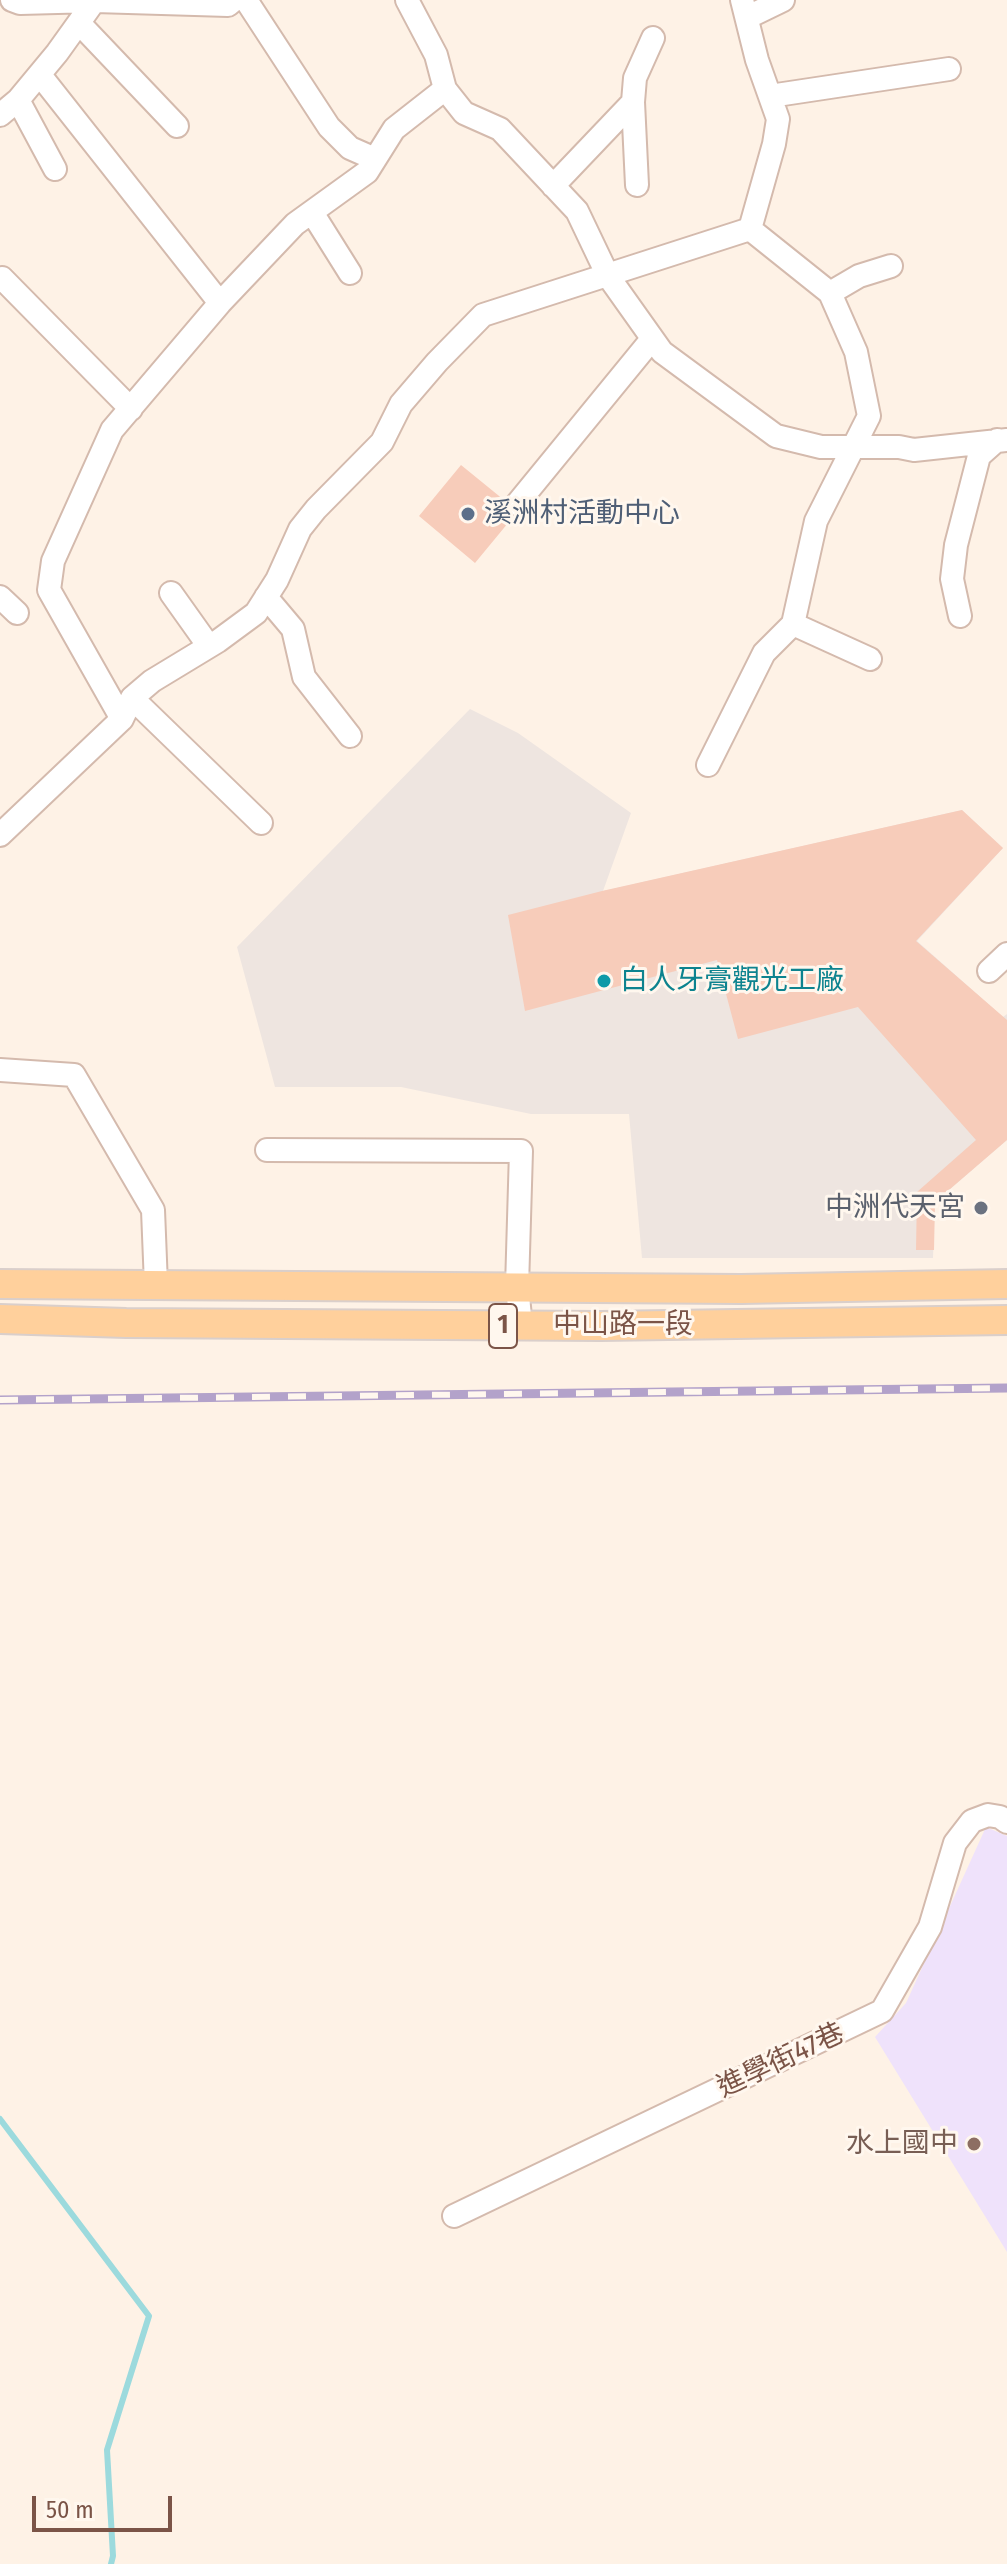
<!DOCTYPE html>
<meta charset="utf-8">
<style>
body{margin:0}
#map{position:relative;width:1007px;height:2564px;overflow:hidden;background:#fef2e6;font-family:"Fira Sans Condensed",sans-serif}
canvas{display:block}
.scale{position:absolute;left:32px;top:2496px;width:140px;height:36px;box-sizing:border-box;border:4px solid #7b5447;border-top:0;padding-left:10px;font-size:24px;line-height:28px;white-space:nowrap;color:#7b5447;-webkit-text-stroke:6px #fff7ee;paint-order:stroke}
</style>
<div id="map">
<canvas width="1007" height="2564"></canvas>
<div class="scale">50 m</div>
</div>
<script>
const ctx = document.querySelector('canvas').getContext('2d');
ctx.lineJoin = 'round';
function fill(path, color) {
  ctx.fillStyle = color;
  ctx.fill(path, 'evenodd');
}
function shape(rows) {
  const path = new Path2D();
  for (const r of rows) {
    path.moveTo(r[0], r[1]);
    for (let i = 2; i < r.length; i += 2) path.lineTo(r[i], r[i + 1]);
  }
  return path;
}
function stroke(path, color, width, dash) {
  ctx.strokeStyle = color;
  ctx.lineWidth = width;
  ctx.lineCap = dash ? 'butt' : 'round';
  ctx.setLineDash(dash || []);
  ctx.stroke(path);
}
function drawText(font, color, halo, rows, align = 'center') {
  ctx.font = font + ' "Fira Sans Condensed","Noto Sans TC",sans-serif';
  ctx.lineWidth = 6;
  ctx.setLineDash([]);
  ctx.textBaseline = 'middle';
  ctx.strokeStyle = halo;
  ctx.fillStyle = color;
  for (const [text, x, y, turn = 0] of rows) {
    ctx.save();
    ctx.translate(x, y);
    ctx.rotate((+turn || 0) * Math.PI / 180);
    ctx.textAlign = isNaN(turn) ? turn : align;
    if (halo) ctx.strokeText(text, 0, 0);
    ctx.fillText(text, 0, 0);
    ctx.restore();
  }
}
fill(shape([
 [470,709,518,733,631,813,603,891,962,810,1003,848,917,941,1003,1017,1007,1014,1007,1140,935,1202,933,1258,642,1258,629,1114,531,1114,401,1087,275,1087,237,947]
]), '#eee5e0');
fill(shape([
 [986,1827,1007,1836,1007,2252,875,2037,906,2003]
]), '#efe2fb');
stroke(shape([
 [0,2119,149,2316,107,2450,113,2556,111,2564]
]), '#9cdadd', 6);
fill(shape([
 [461,465,504,500,504,510,513,517,475,563,419,516],
 [962,810,1003,848,916,941,1007,1020,1007,1140,935,1202,934,1250,916,1250,917,1192,976,1140,858,1007,738,1039,717,960,525,1011,508,915,602,891]
]), '#f7ccba');
const minor = shape([
 [12,0,20,3,95,1,228,5,234,0],
 [246,0,329,127,350,148,375,159],
 [407,0,436,55,445,89,464,113,500,129,577,211,608,276,662,352,776,436,821,447,899,447,914,450,1007,440],
 [748,17,783,0],
 [79,23,177,126],
 [40,75,220,303],
 [770,96,949,69],
 [18,100,55,169],
 [633,102,635,78,653,38],
 [0,115,18,100,57,53,95,0],
 [553,186,633,102,637,185],
 [313,214,350,273],
 [2,278,131,409],
 [830,293,859,276,891,266],
 [517,504,652,339],
 [171,593,208,645],
 [0,597,17,613],
 [266,597,293,629,304,677,350,736],
 [960,616,952,579,956,545,979,456,997,440],
 [793,624,870,659],
 [132,698,261,823],
 [122,719,49,590,53,561,112,430,220,303,295,224,367,172,394,129,445,89],
 [708,765,764,653,793,624,816,521,869,416,856,352,830,293,750,229],
 [0,835,122,719,132,698,152,681,218,641,256,613,277,580,300,529,316,509,382,442,401,404,437,362,483,315,750,229,774,144,778,119,757,60,742,0],
 [989,971,1007,954],
 [0,1070,74,1075,153,1210,156,1285],
 [267,1150,521,1151,517,1287,521,1326],
 [454,2216,882,2011,930,1927,955,1843,972,1821,988,1815,1000,1817,1007,1822]
]);
const major = shape([
 [0,1284,741,1289,1007,1284],
 [0,1319,126,1323,601,1326,1007,1320]
]);
stroke(minor, '#d4baad', 26);
stroke(major, '#dacfcb', 32);
stroke(minor, '#fff', 22);
stroke(major, '#ffd09c', 28);
const rail = shape([
 [0,1400,1007,1388]
]);
stroke(rail, '#b3a2ca', 9);
stroke(rail, '#fff7ee', 6, [18]);
for (const [x, y, r, color] of [
 [468,514,8,"#5c6f8a"],
 [604,981,8,"#0f9aa8"],
 [981,1208,8,"#6b7280"],
 [974,2144,8,"#8d6e63"]
]) {
  const dot = new Path2D();
  dot.arc(x, y, r, 0, 2 * Math.PI);
  ctx.fillStyle = color;
  ctx.fill(dot);
  stroke(dot, '#fff7ee', 3);
}
for (const [x, y, w] of [
 [503,1326,28]
]) {
  const box = new Path2D();
  box.roundRect(x - w / 2, y - 22, w, 44, 6);
  ctx.fillStyle = '#fff7ee';
  ctx.fill(box);
  stroke(box, '#7b5447', 2);
}
drawText('bold 26px', '#7b5447', null, [
 ["1",503,1326]
]);
drawText('28px', '#4e5e75', '#fff7ee', [
 ["溪洲村活動中心",484,514]
], 'left');
drawText('28px', '#0d838f', '#fff7ee', [
 ["白人牙膏觀光工廠",620,981]
], 'left');
drawText('28px', '#5b616d', '#fff7ee', [
 ["中洲代天宮",965,1208]
], 'right');
drawText('28px', '#7b5447', '#fff7ee', [
 ["中山路一段",623,1325],
 ["進學街47巷",781,2061,-25]
]);
drawText('28px', '#785e54', '#fff7ee', [
 ["水上國中",958,2144]
], 'right');
</script>
